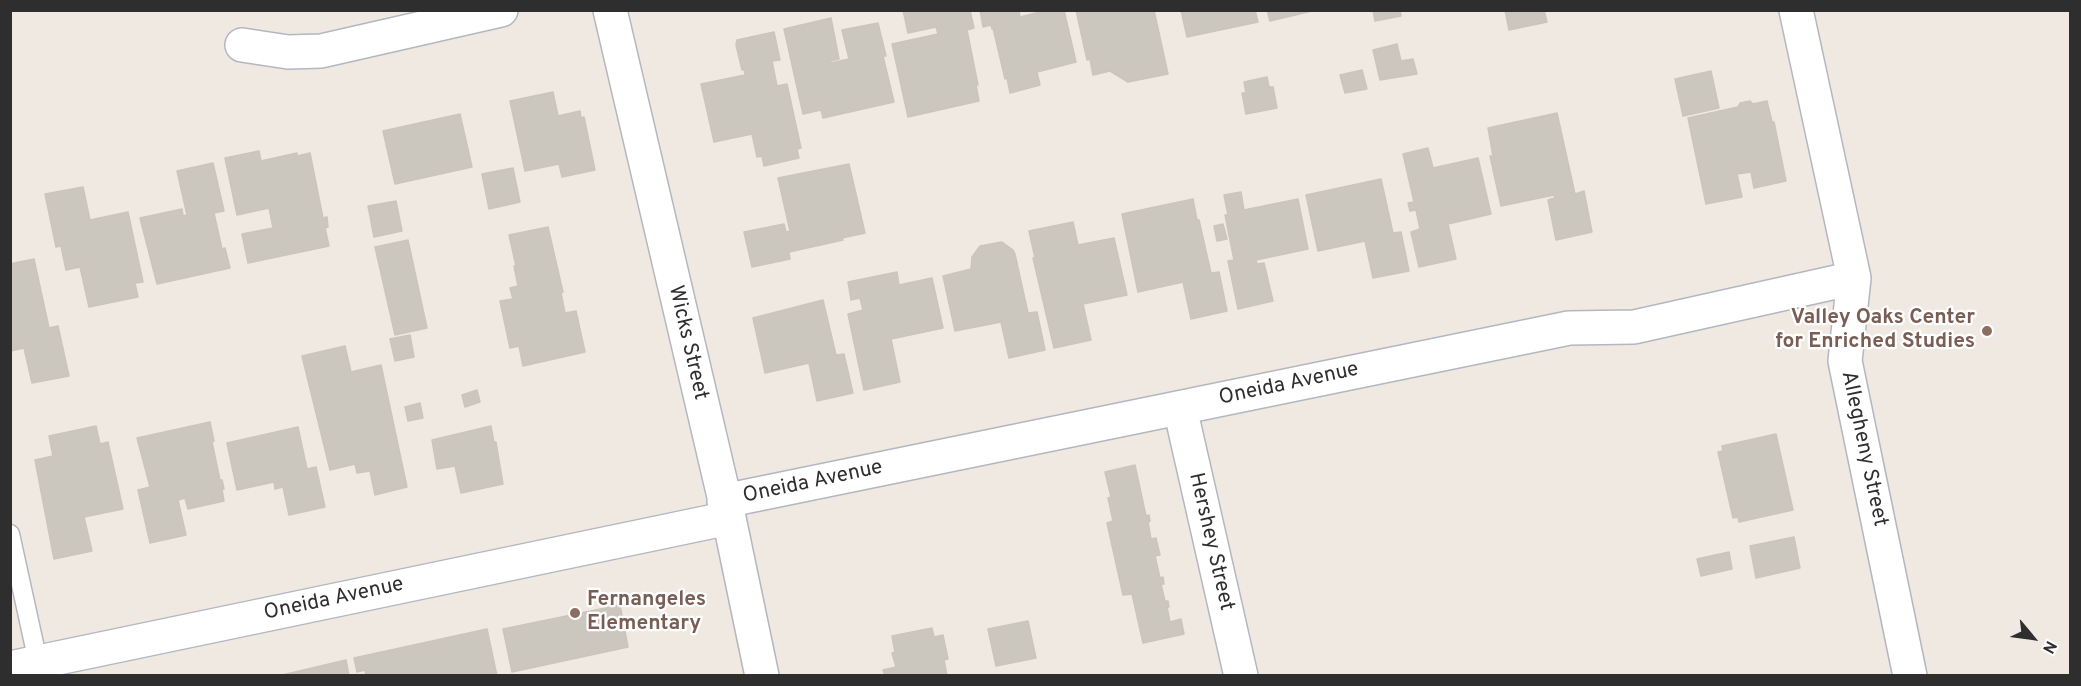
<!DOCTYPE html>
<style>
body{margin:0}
#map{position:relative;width:2081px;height:686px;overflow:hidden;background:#efe9e1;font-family:Overpass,sans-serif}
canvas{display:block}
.frame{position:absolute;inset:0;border:12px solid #2e2e2e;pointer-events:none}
.north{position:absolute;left:2003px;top:608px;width:60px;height:60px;-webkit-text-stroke:4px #fff;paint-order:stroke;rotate:119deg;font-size:16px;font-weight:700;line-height:24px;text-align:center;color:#2e2e2e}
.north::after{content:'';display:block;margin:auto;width:21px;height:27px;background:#2e2e2e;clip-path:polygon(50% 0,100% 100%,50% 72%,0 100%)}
</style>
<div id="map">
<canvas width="2081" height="686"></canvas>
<div class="frame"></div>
<div class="north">N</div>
</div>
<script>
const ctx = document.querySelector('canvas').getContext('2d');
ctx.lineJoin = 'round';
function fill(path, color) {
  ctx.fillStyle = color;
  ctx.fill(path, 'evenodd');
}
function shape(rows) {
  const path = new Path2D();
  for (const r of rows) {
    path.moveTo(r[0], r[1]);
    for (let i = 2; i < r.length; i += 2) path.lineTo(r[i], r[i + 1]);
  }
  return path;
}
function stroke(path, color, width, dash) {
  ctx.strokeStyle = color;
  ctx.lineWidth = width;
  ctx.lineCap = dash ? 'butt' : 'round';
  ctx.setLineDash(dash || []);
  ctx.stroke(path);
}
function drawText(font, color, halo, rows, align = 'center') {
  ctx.font = font + ' Overpass,sans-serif';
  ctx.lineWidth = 4.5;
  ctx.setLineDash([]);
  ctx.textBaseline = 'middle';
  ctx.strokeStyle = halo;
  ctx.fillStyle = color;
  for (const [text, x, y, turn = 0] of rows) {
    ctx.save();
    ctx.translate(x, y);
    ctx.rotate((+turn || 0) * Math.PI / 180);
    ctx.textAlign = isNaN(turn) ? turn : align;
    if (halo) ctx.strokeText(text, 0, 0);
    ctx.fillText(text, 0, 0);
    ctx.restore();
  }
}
const building = shape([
 [903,10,970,10,974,28,967,30,978,85,976,85,979,101,908,117,892,44,938,34,936,27,908,33,903,10],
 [980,10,1019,10,1020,17,1048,10,1064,10,1076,62,1037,72,1040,85,1010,93,1007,78,1005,79,993,28,992,29,991,25,983,27,980,10],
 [1076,10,1154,10,1168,74,1128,82,1110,71,1093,75,1090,59,1087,60,1076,10],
 [1181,10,1255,10,1258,22,1187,37,1181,10],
 [1267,10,1316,10,1270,21,1267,10],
 [1373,10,1400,10,1401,16,1375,21,1373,10],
 [1505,10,1544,10,1547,22,1509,30,1505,10],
 [831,18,839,59,830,61,831,63,849,59,842,30,878,23,886,56,883,56,894,102,823,118,821,110,803,114,784,29,831,18],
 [774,32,780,60,772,61,777,86,787,84,801,148,797,149,799,158,764,166,762,156,757,157,752,134,714,142,701,84,745,75,744,69,742,70,736,45,737,40,774,32],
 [1397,44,1401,61,1413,59,1417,74,1380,80,1373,50,1397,44],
 [1362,70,1367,89,1345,93,1340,75,1362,70],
 [1711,71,1719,108,1683,116,1675,79,1711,71],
 [1267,77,1269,87,1273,87,1277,108,1246,114,1242,93,1246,93,1244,82,1267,77],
 [553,92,558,116,580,111,581,118,584,117,595,170,562,177,559,164,525,171,510,101,553,92],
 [1750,101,1753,104,1767,101,1772,122,1774,122,1786,181,1754,188,1751,172,1737,174,1742,197,1706,204,1688,118,1738,107,1740,103,1750,101],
 [1557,113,1575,194,1584,191,1592,232,1556,240,1548,200,1555,198,1554,195,1501,206,1490,156,1493,156,1488,128,1557,113],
 [460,114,472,167,395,184,383,131,460,114],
 [1428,148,1433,168,1478,158,1491,214,1448,224,1456,259,1419,267,1411,232,1420,229,1416,210,1410,211,1408,203,1414,202,1403,154,1428,148],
 [259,151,261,161,297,153,297,156,310,153,323,218,327,217,328,227,325,228,329,246,248,263,242,234,273,228,269,208,237,215,225,158,259,151],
 [213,163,224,211,214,213,222,249,225,248,230,268,157,284,140,218,182,209,183,216,187,215,177,171,213,163],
 [849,164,865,233,842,238,843,240,789,252,790,259,752,267,744,232,784,224,786,232,790,231,778,178,849,164],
 [513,168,520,202,489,209,482,174,513,168],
 [1381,179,1393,233,1401,232,1409,271,1373,278,1365,241,1318,251,1306,195,1381,179],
 [83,187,90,220,128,212,143,282,135,283,138,297,89,307,80,267,66,270,61,246,56,247,45,194,83,187],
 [1241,192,1244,210,1298,199,1308,249,1256,260,1257,264,1264,263,1273,301,1238,309,1228,261,1234,260,1225,215,1228,215,1224,195,1241,192],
 [1193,199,1197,220,1199,220,1211,273,1219,272,1227,311,1191,319,1183,282,1138,292,1122,214,1193,199],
 [396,201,402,231,374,237,368,206,396,201],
 [1073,222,1078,245,1114,238,1127,295,1083,304,1091,340,1054,348,1033,258,1035,258,1029,231,1073,222],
 [1223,224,1227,239,1217,241,1214,226,1223,224],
 [548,227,563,292,561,293,565,313,576,311,585,352,523,366,519,346,510,348,500,301,513,299,510,288,518,286,514,266,516,266,509,235,548,227],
 [408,240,427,328,395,335,375,247,408,240],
 [1002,242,1013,250,1015,254,1028,313,1037,312,1045,350,1009,358,1001,322,955,331,943,276,971,269,972,257,980,246,1002,242],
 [34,259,49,328,58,326,69,376,32,383,24,348,10,351,10,264,34,259],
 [897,272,899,285,932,278,943,328,891,339,900,382,864,390,848,314,863,310,860,298,851,300,848,282,897,272],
 [823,300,836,355,844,354,853,393,817,401,809,363,765,373,753,318,823,300],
 [410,335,414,357,395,361,390,339,410,335],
 [345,346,351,372,381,365,407,487,375,495,370,471,357,473,355,464,330,470,302,356,345,346],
 [477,390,480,402,465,407,462,395,477,390],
 [420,403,423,418,408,421,405,407,420,403],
 [210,422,214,441,212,442,220,480,222,480,224,489,222,489,224,501,188,509,185,498,178,500,186,535,150,543,138,490,150,487,137,438,210,422],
 [96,426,100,444,108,442,123,509,84,517,92,551,54,559,35,460,53,456,49,436,96,426],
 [491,426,494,443,496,442,503,484,461,493,455,466,437,469,432,440,491,426],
 [298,427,307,469,316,467,325,507,289,515,283,487,275,489,274,482,237,490,227,443,298,427],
 [1776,434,1793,510,1739,522,1738,517,1733,518,1718,452,1723,451,1722,446,1776,434],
 [1135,465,1146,516,1149,515,1150,521,1148,522,1151,539,1156,538,1160,555,1155,556,1160,578,1163,577,1164,584,1161,584,1165,601,1168,601,1169,607,1167,607,1170,622,1181,619,1184,634,1143,643,1132,594,1123,595,1107,523,1113,521,1108,498,1111,497,1105,472,1135,465],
 [1794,537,1800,568,1756,578,1750,546,1794,537],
 [1729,552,1732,569,1701,576,1697,559,1729,552],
 [620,605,628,647,512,672,503,629,620,605],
 [1028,621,1036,658,996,666,988,629,1028,621],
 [932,628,934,637,943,635,948,659,944,660,947,676,885,676,883,670,896,667,892,653,895,652,892,636,932,628],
 [487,629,497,676,366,676,365,670,357,672,354,658,487,629],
 [346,660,349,676,278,676,346,660]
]);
fill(building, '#cbc7bf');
stroke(building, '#cbc5ba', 1.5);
const lane = shape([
 [10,534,38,662]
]);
const street = shape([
 [610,10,729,518,762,676],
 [1796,10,1854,278,1845,361,1910,676],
 [242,45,288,52,321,51,501,10],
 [1180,408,1241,676],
 [724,501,1569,328,1634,327,1854,278],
 [10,668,729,518]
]);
stroke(lane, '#b4b7c1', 21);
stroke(street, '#b4b7c1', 36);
stroke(lane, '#fff', 18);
stroke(street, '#fff', 33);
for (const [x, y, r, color] of [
 [1987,331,6,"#8d6e63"],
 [575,613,6,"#8d6e63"]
]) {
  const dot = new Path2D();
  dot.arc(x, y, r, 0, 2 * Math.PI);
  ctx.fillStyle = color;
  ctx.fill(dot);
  stroke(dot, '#fff', 2);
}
drawText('bold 21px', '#785e54', '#fff', [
 ["Valley Oaks Center",1975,319],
 ["for Enriched Studies",1975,343],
 ["Fernangeles",587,601,"left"],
 ["Elementary",587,625,"left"]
], 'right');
drawText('21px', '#2e2e2e', '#fff', [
 ["Wicks Street",687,343,77],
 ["Oneida Avenue",1289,385,-12],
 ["Allegheny Street",1863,449,78],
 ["Oneida Avenue",813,483,-12],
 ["Hershey Street",1210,542,77],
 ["Oneida Avenue",334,600,-12]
]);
</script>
